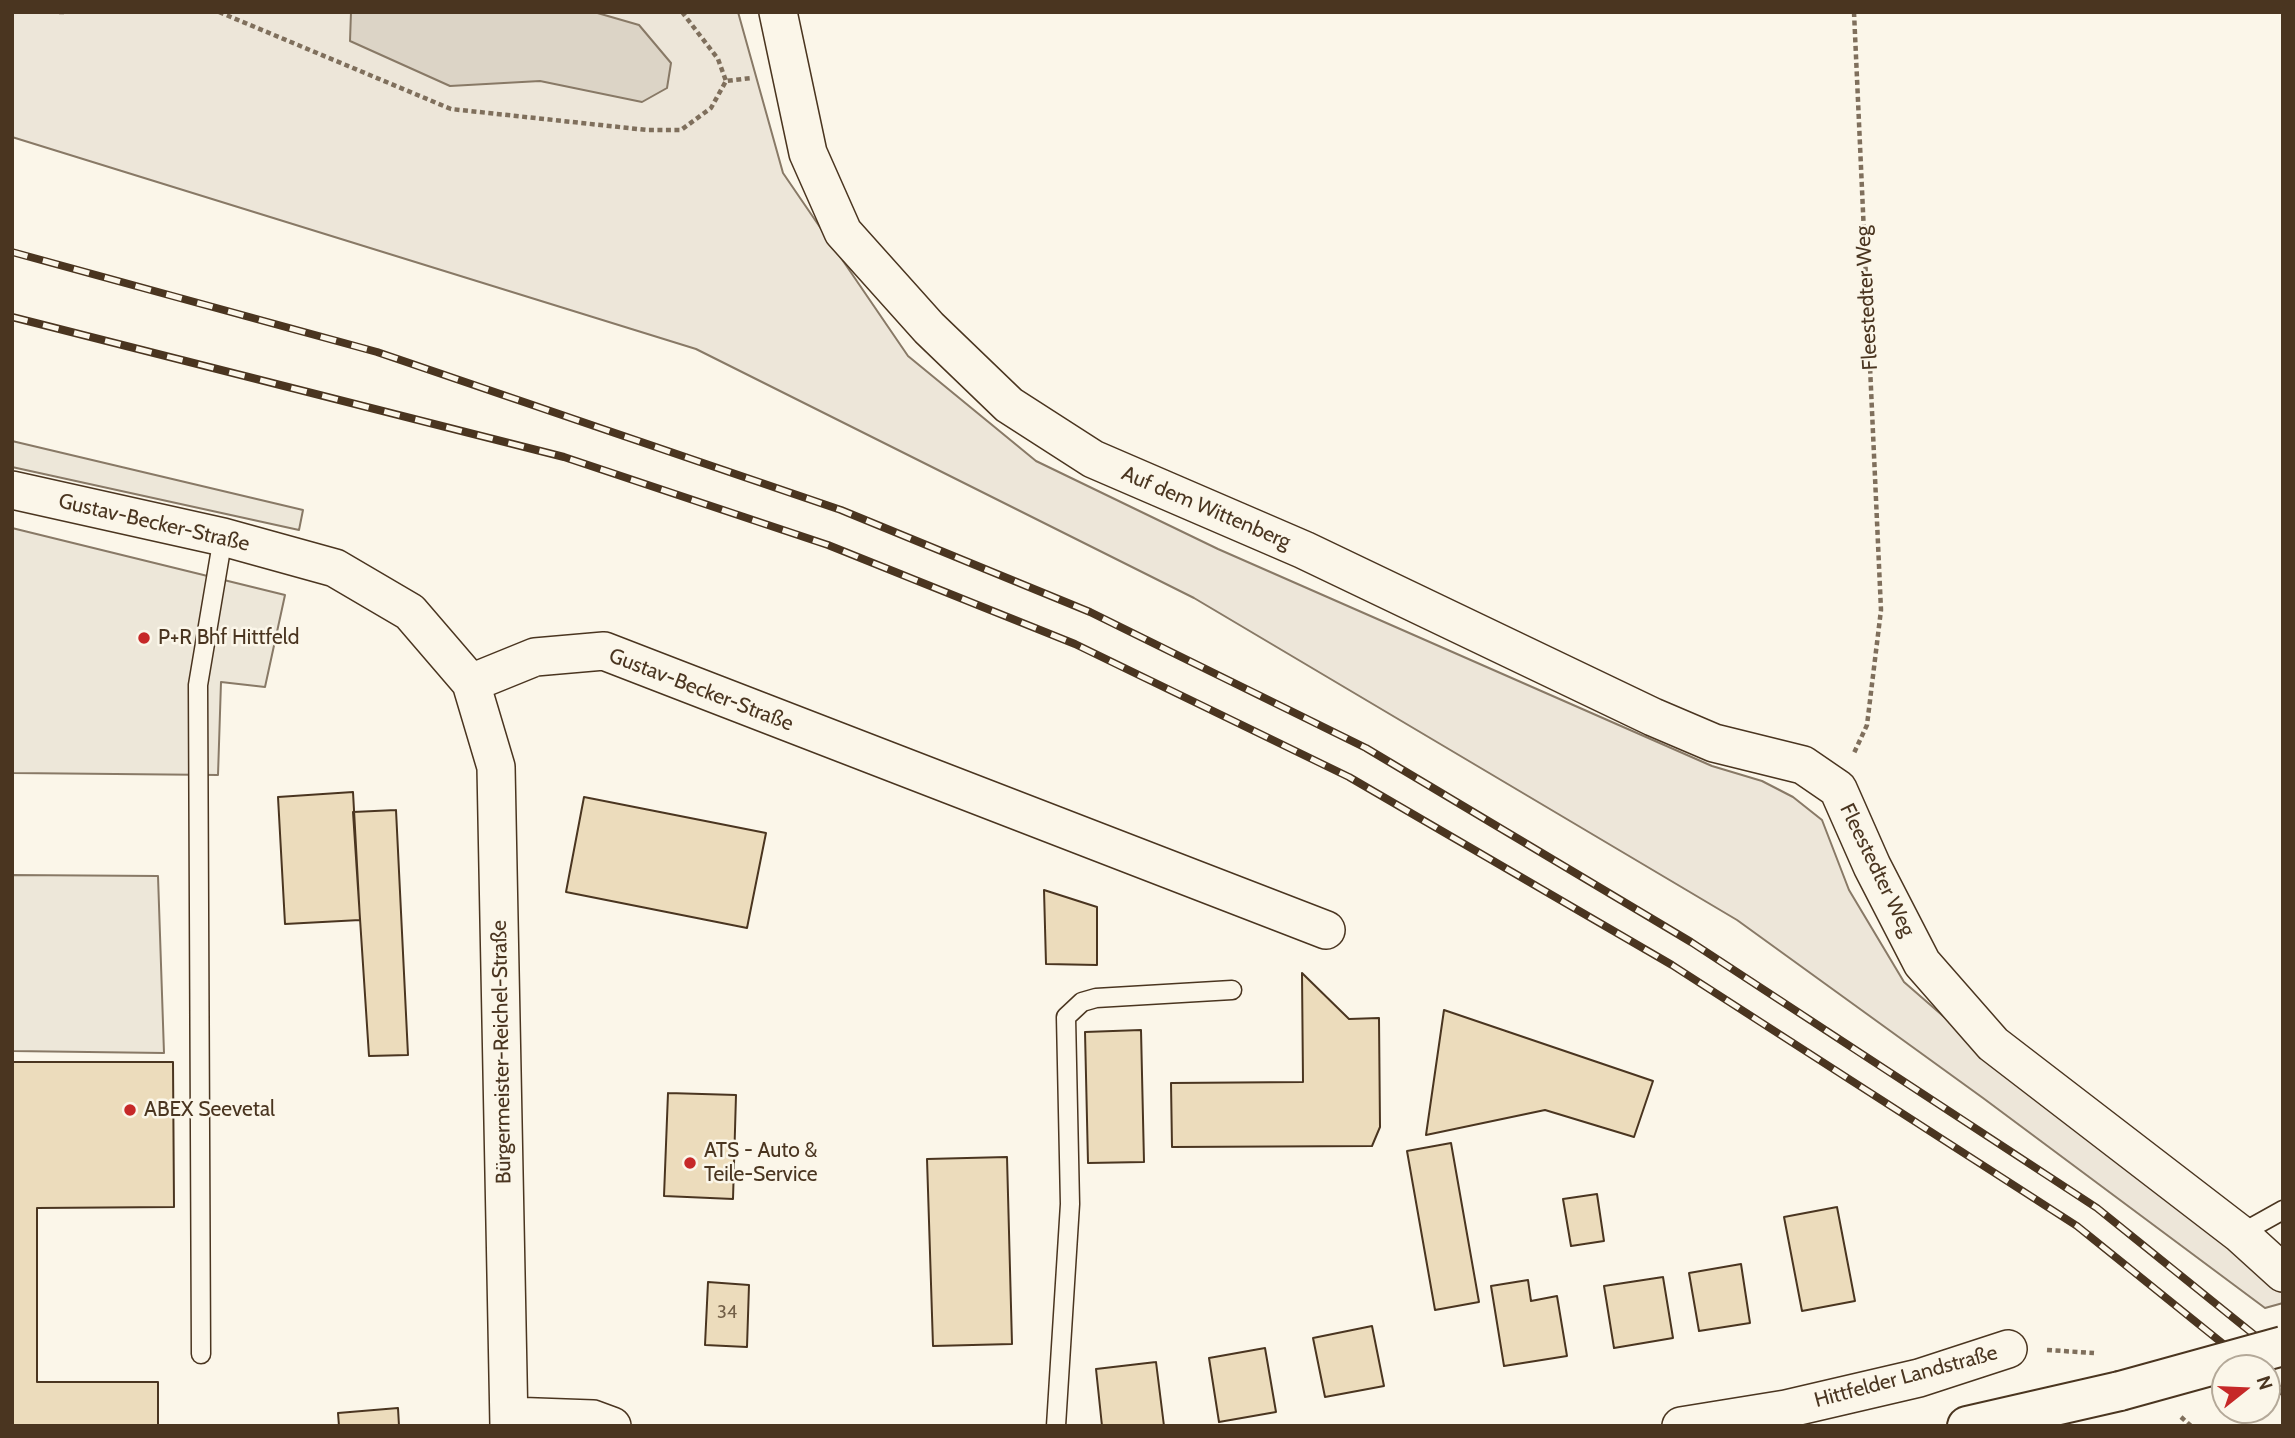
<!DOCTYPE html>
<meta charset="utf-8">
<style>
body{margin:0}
#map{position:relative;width:2295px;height:1438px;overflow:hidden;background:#fbf6e9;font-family:Cabin,sans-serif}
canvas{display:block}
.frame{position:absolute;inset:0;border:14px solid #4a3520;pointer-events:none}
.north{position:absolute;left:2211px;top:1354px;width:70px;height:70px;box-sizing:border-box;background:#fbf6e9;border:2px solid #b4a999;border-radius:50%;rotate:72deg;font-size:19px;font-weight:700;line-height:28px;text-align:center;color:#4a3520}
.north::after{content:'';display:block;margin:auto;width:24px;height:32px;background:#c62828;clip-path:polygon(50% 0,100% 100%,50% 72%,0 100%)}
</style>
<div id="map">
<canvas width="2295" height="1438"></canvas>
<div class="frame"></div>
<div class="north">N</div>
</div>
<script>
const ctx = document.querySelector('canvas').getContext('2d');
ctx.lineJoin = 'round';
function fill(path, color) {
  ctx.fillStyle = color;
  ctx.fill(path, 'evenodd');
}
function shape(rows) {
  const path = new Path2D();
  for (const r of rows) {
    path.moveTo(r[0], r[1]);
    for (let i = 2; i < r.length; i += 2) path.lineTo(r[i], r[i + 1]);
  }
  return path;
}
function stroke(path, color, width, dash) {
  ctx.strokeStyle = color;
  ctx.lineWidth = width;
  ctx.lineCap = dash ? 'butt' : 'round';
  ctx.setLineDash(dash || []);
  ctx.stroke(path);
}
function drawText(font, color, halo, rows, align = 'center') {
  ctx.font = font + ' Cabin,sans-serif';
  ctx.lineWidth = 5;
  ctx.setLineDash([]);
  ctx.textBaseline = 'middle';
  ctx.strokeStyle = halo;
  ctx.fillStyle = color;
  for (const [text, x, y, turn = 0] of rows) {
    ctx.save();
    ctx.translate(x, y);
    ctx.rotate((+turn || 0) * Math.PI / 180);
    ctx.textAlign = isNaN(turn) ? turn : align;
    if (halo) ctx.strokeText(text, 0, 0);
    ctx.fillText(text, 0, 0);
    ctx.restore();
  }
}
const green = shape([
 [12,12,738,12,783,173,908,356,1036,461,1218,549,1712,766,1762,781,1793,797,1822,820,1849,890,1904,982,2004,1069,2283,1286,2283,1303,2265,1308,1983,1098,1737,920,1194,598,696,349,12,137,12,12]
]);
fill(green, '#ede6d9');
stroke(green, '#887966', 2);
const parking = shape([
 [12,441,303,510,299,530,12,467,12,441],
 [12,528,285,595,265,687,221,682,218,775,12,773,12,528],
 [12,875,158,876,164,1053,12,1051,12,875]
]);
fill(parking, '#ede7d9');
stroke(parking, '#887966', 2);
const water = shape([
 [351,12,594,12,639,25,671,63,667,88,642,102,540,81,450,86,350,41,351,12]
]);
fill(water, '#dcd4c6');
stroke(water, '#887966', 2);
const building = shape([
 [353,792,360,920,285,924,278,797,353,792],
 [584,797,766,833,747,928,566,892,584,797],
 [396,810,408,1055,369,1056,353,812,396,810],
 [1044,890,1097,907,1097,965,1046,964,1044,890],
 [1302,973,1349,1019,1379,1018,1380,1127,1372,1146,1172,1147,1171,1083,1303,1082,1302,973],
 [1444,1010,1653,1081,1634,1137,1545,1110,1426,1135,1444,1010],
 [1141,1030,1144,1162,1088,1163,1085,1032,1141,1030],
 [12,1062,173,1062,174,1207,37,1208,37,1382,158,1382,158,1426,12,1426,12,1062],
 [668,1093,736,1095,733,1199,664,1196,668,1093],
 [1451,1143,1479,1302,1435,1310,1407,1151,1451,1143],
 [1007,1157,1012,1344,933,1346,927,1159,1007,1157],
 [1597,1194,1604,1241,1571,1246,1563,1199,1597,1194],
 [1837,1207,1855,1301,1802,1311,1784,1217,1837,1207],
 [1741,1264,1750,1323,1699,1331,1689,1273,1741,1264],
 [1663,1277,1673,1338,1614,1348,1604,1286,1663,1277],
 [1528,1280,1531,1301,1557,1296,1567,1356,1504,1366,1491,1286,1528,1280],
 [708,1282,749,1285,747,1347,705,1345,708,1282],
 [1372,1326,1384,1386,1325,1397,1313,1338,1372,1326],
 [1265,1348,1276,1412,1219,1422,1209,1358,1265,1348],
 [1156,1362,1164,1426,1102,1426,1096,1369,1156,1362],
 [398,1408,399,1426,339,1426,338,1413,398,1408]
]);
fill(building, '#ecdcbc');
stroke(building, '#4a3520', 2);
const lane = shape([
 [2240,1234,2283,1210],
 [201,1354,198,685,223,537],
 [1056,1426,1070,1204,1066,1017,1082,1002,1096,998,1232,990]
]);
const street = shape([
 [778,12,808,153,843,232,929,328,1009,405,1093,459,1304,550,1653,717,1714,743,1803,765,1838,789,1872,866,1922,963,1993,1044,2240,1234,2283,1273],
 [12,490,223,537,335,568,410,612,471,683,496,767,509,1426],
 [471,683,535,657,604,651,1326,930],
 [509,1416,593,1419,612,1426],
 [1681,1426,1786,1409,1919,1378,2008,1349]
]);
const secondary = shape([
 [1967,1426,2120,1391]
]);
stroke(lane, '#4a3520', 21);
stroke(street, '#4a3520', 40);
stroke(secondary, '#4a3520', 42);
stroke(shape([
 [59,12,64,12],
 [219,12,451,109,647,130,681,130,711,108,726,81,752,78],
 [682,12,718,59,726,81],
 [1854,12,1881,610,1867,725,1854,753],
 [2047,1350,2094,1353],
 [2181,1417,2191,1426]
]), '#7f6f5c', 4.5, [5, 3.5]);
stroke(lane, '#fbf6e9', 18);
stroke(street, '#fbf6e9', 37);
stroke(secondary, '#fbf6e9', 38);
const rail = shape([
 [12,252,377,352,841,510,1090,612,1366,748,1691,942,2097,1208,2283,1358],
 [12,317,564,457,828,545,1075,644,1349,777,1672,965,2077,1226,2253,1368],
 [2267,1380,2283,1392]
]);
stroke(rail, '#4a3520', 8);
stroke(rail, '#fbf6e9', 5, [16]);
const secondaryBridge = shape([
 [2120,1391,2283,1346]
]);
stroke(secondaryBridge, '#4a3520', 42, []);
stroke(secondaryBridge, '#fbf6e9', 38);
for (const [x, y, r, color] of [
 [144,638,7,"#c62828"],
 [130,1110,7,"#c62828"],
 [690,1163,7,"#c62828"]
]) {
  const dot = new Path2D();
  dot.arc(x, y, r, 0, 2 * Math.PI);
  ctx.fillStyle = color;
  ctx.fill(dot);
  stroke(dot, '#fbf6e9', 2.5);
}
drawText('18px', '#725f47', null, [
 ["34",727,1313]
]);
drawText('21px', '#4a3520', '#fbf6e9', [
 ["Fleestedter Weg",1867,298,-93],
 ["Auf dem Wittenberg",1206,508,23],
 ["Gustav-Becker-Straße",154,523,13],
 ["Gustav-Becker-Straße",701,690,21],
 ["Fleestedter Weg",1877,870,64],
 ["Bürgermeister-Reichel-Straße",502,1052,-91],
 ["Hittfelder Landstraße",1906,1377,-15]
]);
drawText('21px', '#4a3520', '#fbf6e9', [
 ["P+R Bhf Hittfeld",158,638],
 ["ABEX Seevetal",144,1110],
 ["ATS - Auto &",704,1151],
 ["Teile-Service",704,1175]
], 'left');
</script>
